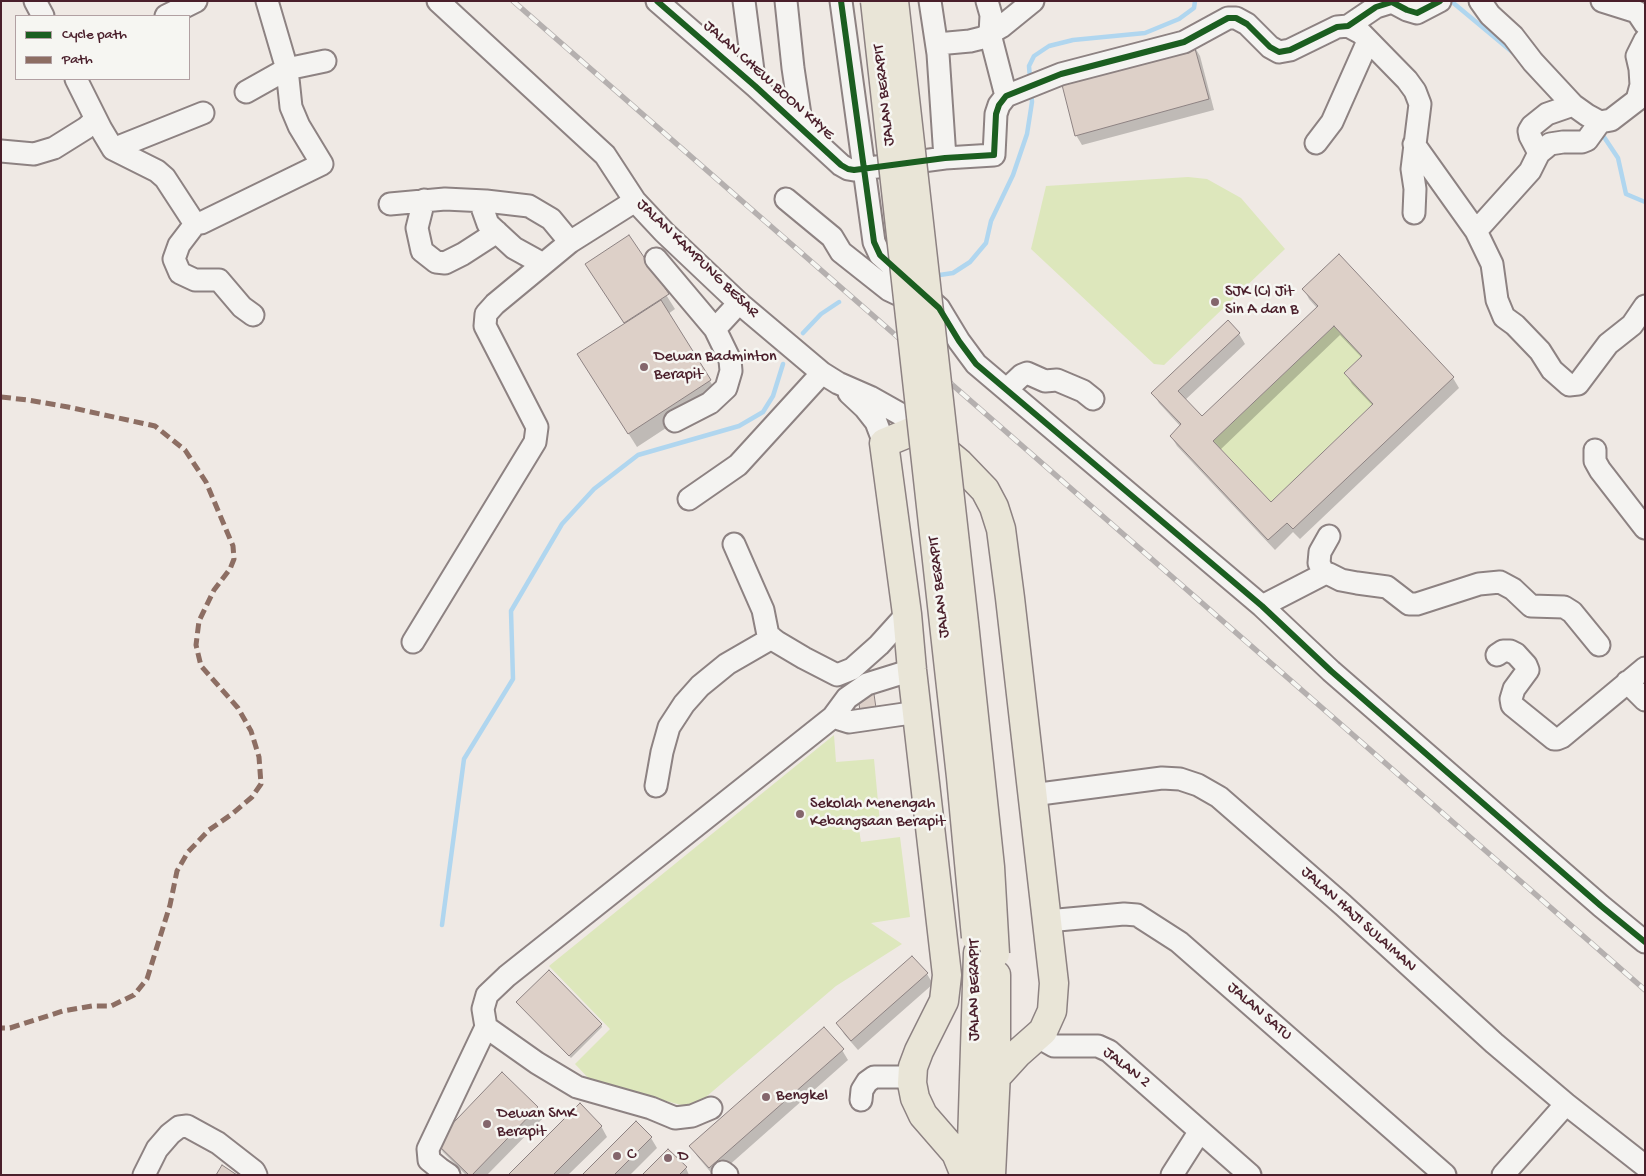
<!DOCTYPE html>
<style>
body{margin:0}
#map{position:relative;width:1646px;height:1176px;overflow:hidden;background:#efe9e4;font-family:"Gochi Hand",sans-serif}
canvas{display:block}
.frame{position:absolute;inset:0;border:2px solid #4a1f2b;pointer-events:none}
.legend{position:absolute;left:15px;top:15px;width:175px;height:65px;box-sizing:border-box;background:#f6f6f2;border:1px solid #b1a0a2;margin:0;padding:6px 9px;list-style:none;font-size:15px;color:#4a1f2b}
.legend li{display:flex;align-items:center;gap:10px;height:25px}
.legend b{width:25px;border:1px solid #b1a0a2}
</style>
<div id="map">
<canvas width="1646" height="1176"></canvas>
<div class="frame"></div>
<ul class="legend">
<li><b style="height:6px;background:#1b5e20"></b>Cycle path</li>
<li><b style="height:6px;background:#8d6e63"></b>Path</li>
</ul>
</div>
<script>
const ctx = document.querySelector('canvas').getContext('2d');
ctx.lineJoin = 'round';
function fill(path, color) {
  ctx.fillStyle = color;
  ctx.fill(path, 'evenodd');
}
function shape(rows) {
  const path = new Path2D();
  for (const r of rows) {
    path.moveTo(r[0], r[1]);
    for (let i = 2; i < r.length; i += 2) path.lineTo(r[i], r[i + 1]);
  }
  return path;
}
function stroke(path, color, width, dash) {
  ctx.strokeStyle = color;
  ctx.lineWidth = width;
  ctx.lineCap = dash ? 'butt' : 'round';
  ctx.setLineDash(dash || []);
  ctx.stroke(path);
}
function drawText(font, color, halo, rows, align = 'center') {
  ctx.font = font + ' "Gochi Hand",sans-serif';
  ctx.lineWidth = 5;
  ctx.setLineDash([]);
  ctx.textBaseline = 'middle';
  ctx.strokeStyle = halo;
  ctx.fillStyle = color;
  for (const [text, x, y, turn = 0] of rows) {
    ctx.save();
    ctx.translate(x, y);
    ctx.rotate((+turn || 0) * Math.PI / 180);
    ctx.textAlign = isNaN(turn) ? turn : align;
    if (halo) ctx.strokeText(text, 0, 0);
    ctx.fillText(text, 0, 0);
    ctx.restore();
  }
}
fill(shape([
 [1188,177,1207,179,1241,198,1285,249,1164,365,1154,364,1031,249,1046,186],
 [1334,326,1362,356,1344,373,1373,404,1271,502,1213,441],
 [834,735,836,762,874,759,880,823,843,827,842,830,859,829,861,842,900,837,910,917,871,923,902,944,836,986,693,1108,592,1082,575,1064,610,1029,549,966]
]), '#dde7bc');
fill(shape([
 [1194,46,1200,56,1214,110,1082,145,1076,135],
 [629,236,675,309,668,314,718,394,637,447,587,368,625,324,595,278],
 [1339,256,1453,378,1459,388,1300,539,1293,532,1275,550,1177,446,1171,436,1181,427,1159,403,1153,393,1239,334,1245,344,1185,400,1202,418,1317,308,1309,299,1304,289],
 [1340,335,1362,358,1346,374,1352,384,1373,406,1271,503,1220,450],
 [927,974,933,984,858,1050,844,1034,838,1023],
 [520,1005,601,1024,602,1027,571,1058],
 [842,1050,848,1060,718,1175,713,1175,697,1156,691,1146],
 [537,1107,543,1118,487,1175,466,1175,443,1152,437,1142],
 [636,1123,651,1138,657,1148,630,1175,583,1175],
 [601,1126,607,1137,568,1175,510,1175],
 [686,1168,689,1175,644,1175]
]), '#0003');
stroke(shape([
 [1451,1,1517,56],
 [1030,79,1029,66,1034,56,1049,46,1073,40,1145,33,1179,19,1194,8,1195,1],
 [1604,137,1618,158,1626,194,1645,202],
 [933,276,953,273,970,262,986,243,991,221,1013,175,1027,134,1032,102,1031,91],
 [803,333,821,314,839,302],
 [442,925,464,759,513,679,511,611,562,524,594,489,638,455,739,426,763,412,773,396,783,364]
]), '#b0d6ef', 4.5);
const building = shape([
 [1194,45,1209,99,1075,136,1061,81,1194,45],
 [629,235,669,294,624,323,585,264,629,235],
 [1339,254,1454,377,1293,529,1287,523,1268,540,1170,436,1181,424,1151,393,1228,320,1240,333,1178,391,1202,416,1318,306,1302,289,1339,254],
 [1334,326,1362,356,1344,373,1373,404,1271,502,1213,441,1334,326],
 [661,300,711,380,628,434,577,354,661,300],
 [874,694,876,708,860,711,858,697,874,694],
 [912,956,928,973,851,1041,836,1023,912,956],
 [549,970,602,1024,569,1056,516,1002,549,970],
 [824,1027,844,1049,709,1168,689,1146,824,1027],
 [502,1072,538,1107,472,1175,469,1175,435,1142,502,1072],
 [580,1103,602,1126,553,1175,508,1175,580,1103],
 [636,1121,652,1137,614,1175,582,1175,636,1121],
 [668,1149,687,1167,679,1175,642,1175,668,1149],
 [222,1165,237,1175,216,1175,222,1165]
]);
fill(building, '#ddd0c8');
stroke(building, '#8d8282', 1);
const minor = shape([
 [35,1,43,16],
 [438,1,605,155,635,201,664,232,739,303,822,373,838,383,870,397,902,415,918,429],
 [657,1,755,86,841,165,848,169,854,170,945,158,994,155,996,114,999,105,1006,96,1061,74,1184,42,1228,18,1236,18,1247,24,1270,47,1279,52,1290,50,1337,27,1348,26,1376,7,1392,2,1407,10,1417,13,1440,1],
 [744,1,755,86],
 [786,1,793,68,802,128],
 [841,1,874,242,880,255,939,308,959,341,976,364,1262,606,1331,671,1601,906,1645,942],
 [930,1,938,54,945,158],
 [987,1,991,15,990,34,1006,96],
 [1480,1,1490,15,1513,36,1533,62,1573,105,1587,115,1600,122],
 [1602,1,1637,12,1645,24],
 [166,16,196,1],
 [1348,26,1361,33,1407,80,1415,91,1420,104,1412,169,1415,189,1414,213],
 [1645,40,1637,56,1640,69,1641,85,1637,100,1611,120,1600,122,1587,140,1582,142,1563,142,1550,144,1539,153,1530,171,1476,231,1492,264,1497,300,1504,317,1515,325,1540,351,1552,370,1569,385,1578,384,1608,344,1632,325,1645,306],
 [937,44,970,41,982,38,1001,27,1033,1],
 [76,79,101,129,113,149,157,171,165,178,195,224],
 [246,92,287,69,325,61],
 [1316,143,1332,122,1368,41],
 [1414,144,1476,231],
 [113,149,203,113],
 [1,151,34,154,54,148,86,128,96,119],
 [1539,153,1530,136,1529,131,1532,126,1547,114,1573,105],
 [786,199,832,237,841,252,889,290,908,299],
 [424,200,417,228,422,251,436,262,445,263,463,254,497,232],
 [486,201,483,210,488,224,514,248,543,264],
 [390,204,445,199,486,201,529,206,551,219,570,242],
 [656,259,715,329],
 [253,315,242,307,219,280,195,280,180,273,174,259,179,245,195,224,201,223,322,164,299,126,291,107,287,69,267,1],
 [1007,389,1022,375,1027,373,1045,381,1057,380,1083,391,1093,399],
 [849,393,865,408,876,422,884,443],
 [675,421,710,403,726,388,731,371,730,360,715,329,739,303],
 [1595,450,1595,461,1600,470,1645,528],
 [689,499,738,465,822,373],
 [734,544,763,610,768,635,777,642,804,658,837,675,852,669,879,645,907,614],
 [1324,574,1319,563,1320,552,1329,536],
 [1262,606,1324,574,1329,574,1341,580,1357,583,1387,587,1409,604,1417,604,1479,584,1500,582,1513,589,1531,606,1564,607,1572,612,1599,645],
 [413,642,535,442,537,427,485,326,486,314,495,304,570,242,635,201],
 [1497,655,1503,651,1510,651,1516,654,1526,665,1528,670,1514,689,1511,699,1512,705,1554,739,1557,739,1562,737,1645,668],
 [1627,682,1645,700],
 [833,717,849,722,918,712],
 [656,786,662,752,669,727,684,704,700,686,727,664,772,638],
 [1032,795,1162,778,1180,779,1198,785,1219,797,1343,905,1494,1043,1566,1104,1645,1166],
 [1047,921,1124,914,1137,915,1179,942,1445,1175],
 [1038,1037,1054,1046,1098,1046,1109,1051,1250,1175],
 [861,1100,862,1090,867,1082,874,1077,913,1077],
 [711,1108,692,1116,675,1118,651,1108,577,1087,537,1063,486,1027,483,1009,487,995,507,976,833,717,847,698,867,684,912,670],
 [723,1172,727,1175],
 [144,1175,157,1149,170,1134,179,1127,187,1126,218,1143,254,1171,256,1175],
 [449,1175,440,1169,429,1160,428,1149,486,1027],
 [1172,1175,1200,1131],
 [1503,1175,1566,1104]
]);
const major = shape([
 [965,1175,956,1153,923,1115,915,1098,912,1083,913,1067,919,1051,944,1001,947,975,912,670,907,614,884,443,918,429,959,463,985,490,994,507,1001,529,1010,598,1054,983,1052,1011,1043,1031,1017,1054,996,1077],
 [971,1175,978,953],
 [991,1175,996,1072,996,975]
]);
stroke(minor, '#8d8282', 25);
stroke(major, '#8d8282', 31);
stroke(minor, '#f4f3f1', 21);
stroke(major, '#e9e5d7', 28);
const rail = shape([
 [513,1,1645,990]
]);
stroke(rail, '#b5b0af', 5.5);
stroke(rail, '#f6f6f2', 4, [11]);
const majorBridge = shape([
 [875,1,961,777,976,937],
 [894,1,964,623,990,867,995,954]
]);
stroke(majorBridge, '#8d8282', 31, []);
stroke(majorBridge, '#e9e5d7', 28);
stroke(shape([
 [1,397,28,400,68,407,155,426,185,450,206,482,233,546,234,559,230,569,214,590,199,621,196,645,201,666,238,708,251,731,259,757,261,784,252,797,232,814,209,830,188,852,177,871,170,905,147,979,134,995,111,1006,92,1006,63,1011,10,1028,1,1028]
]), '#8d6e63', 5, [10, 5]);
stroke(shape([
 [657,1,755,86,841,165,848,169,854,170,945,158,994,155,996,114,999,105,1006,96,1061,74,1184,42,1228,18,1236,18,1247,24,1270,47,1279,52,1290,50,1337,27,1348,26,1376,7,1392,2,1407,10,1417,13,1440,1],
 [841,1,874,242,880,255,939,308,959,341,976,364,1262,606,1331,671,1601,906,1645,942]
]), '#1b5e20', 6);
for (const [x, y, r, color] of [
 [1215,302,5,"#84666c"],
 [644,367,5,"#84666c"],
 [800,814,5,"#84666c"],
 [766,1097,5,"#84666c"],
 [487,1124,5,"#84666c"],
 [617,1156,5,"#84666c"],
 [668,1158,5,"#84666c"]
]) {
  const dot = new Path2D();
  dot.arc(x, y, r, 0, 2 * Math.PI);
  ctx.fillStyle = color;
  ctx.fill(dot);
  stroke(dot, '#f6f6f2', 2);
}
drawText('16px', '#4a1f2b', '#f6f6f2', [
 ["JALAN CHEW BOON KHYE",768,81,42],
 ["JALAN BERAPIT",885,95,-96],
 ["JALAN KAMPUNG BESAR",697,259,44],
 ["JALAN BERAPIT",940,587,-96],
 ["JALAN HAJI SULAIMAN",1358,920,42],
 ["JALAN BERAPIT",976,990,-90],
 ["JALAN SATU",1259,1012,41],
 ["JALAN 2",1126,1068,38]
]);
drawText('16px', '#4a1f2b', '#f6f6f2', [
 ["SJK (C) Jit",1225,293],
 ["Sin A dan B",1225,311],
 ["Dewan Badminton",654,358],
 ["Berapit",654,376],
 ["Sekolah Menengah",810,805],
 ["Kebangsaan Berapit",810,823],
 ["Bengkel",776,1097],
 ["Dewan SMK",497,1115],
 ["Berapit",497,1133],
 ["C",627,1156],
 ["D",678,1158]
], 'left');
</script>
